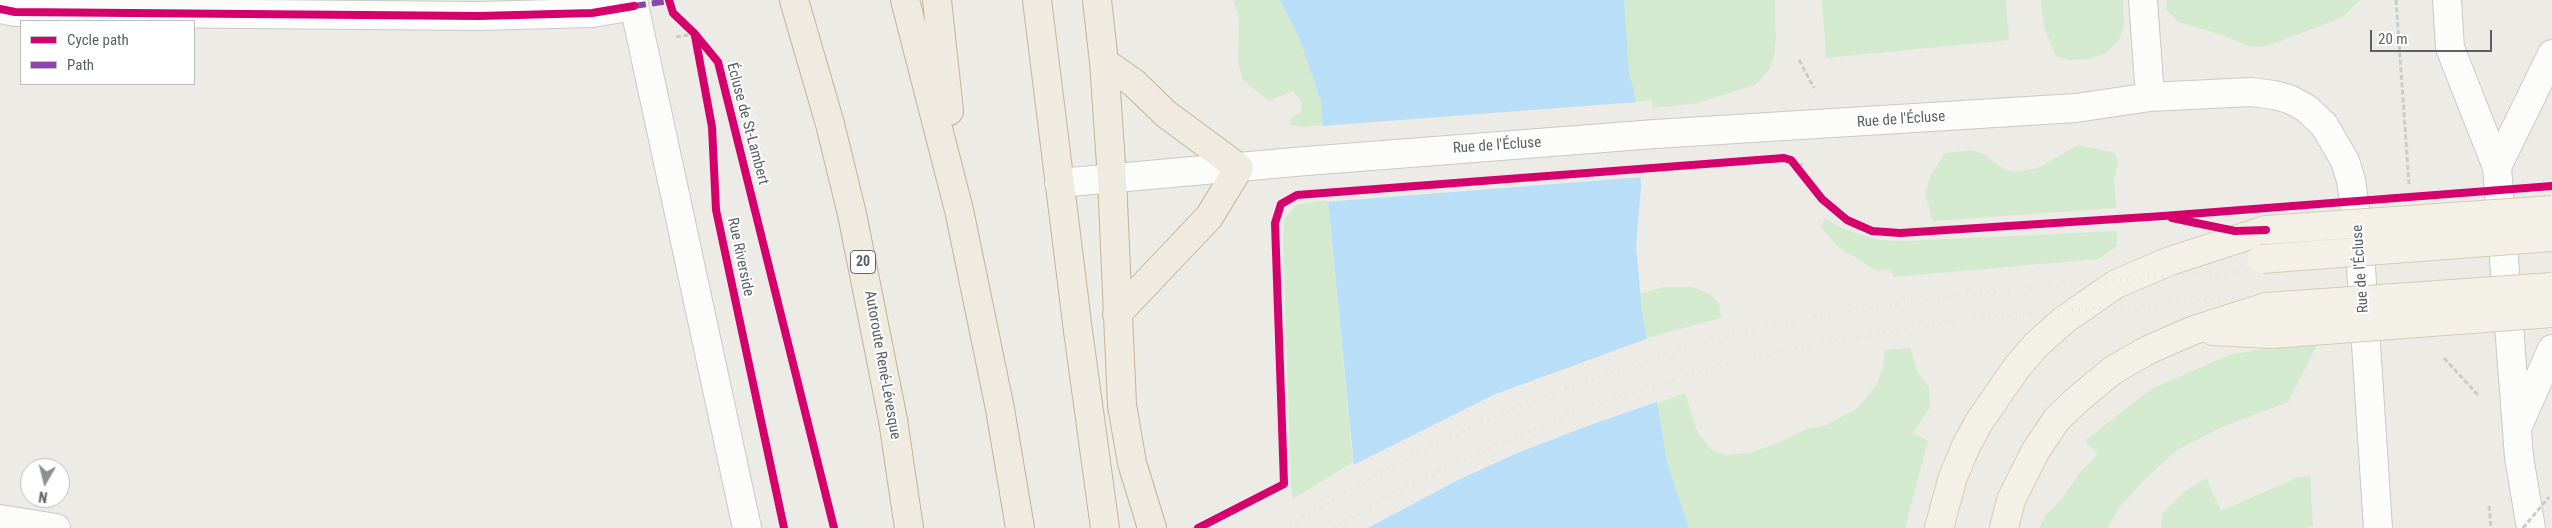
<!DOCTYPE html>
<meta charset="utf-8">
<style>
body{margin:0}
#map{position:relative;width:2552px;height:528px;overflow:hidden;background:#ecebe6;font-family:"Roboto Condensed",sans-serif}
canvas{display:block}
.legend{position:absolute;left:20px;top:20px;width:175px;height:65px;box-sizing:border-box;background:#fff;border:1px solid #bdbfc1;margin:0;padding:6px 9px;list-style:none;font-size:15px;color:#5b6065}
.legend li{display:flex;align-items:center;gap:10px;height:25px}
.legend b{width:25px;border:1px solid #bdbfc1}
.north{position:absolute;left:20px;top:458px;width:50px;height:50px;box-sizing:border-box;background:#fff;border:1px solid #bdbfc1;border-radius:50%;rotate:188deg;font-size:14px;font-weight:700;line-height:20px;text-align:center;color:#5b6065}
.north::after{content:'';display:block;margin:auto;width:18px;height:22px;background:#8e9192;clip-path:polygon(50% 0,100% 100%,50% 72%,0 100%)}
.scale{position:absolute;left:2370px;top:30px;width:122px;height:22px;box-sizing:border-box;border:2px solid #5b6065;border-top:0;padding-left:6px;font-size:15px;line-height:18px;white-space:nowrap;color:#5b6065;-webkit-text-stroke:4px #fff;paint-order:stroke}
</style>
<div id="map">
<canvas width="2552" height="528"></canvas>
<ul class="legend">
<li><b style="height:6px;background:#d6006c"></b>Cycle path</li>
<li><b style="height:6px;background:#8e44ad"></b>Path</li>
</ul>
<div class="north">N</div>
<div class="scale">20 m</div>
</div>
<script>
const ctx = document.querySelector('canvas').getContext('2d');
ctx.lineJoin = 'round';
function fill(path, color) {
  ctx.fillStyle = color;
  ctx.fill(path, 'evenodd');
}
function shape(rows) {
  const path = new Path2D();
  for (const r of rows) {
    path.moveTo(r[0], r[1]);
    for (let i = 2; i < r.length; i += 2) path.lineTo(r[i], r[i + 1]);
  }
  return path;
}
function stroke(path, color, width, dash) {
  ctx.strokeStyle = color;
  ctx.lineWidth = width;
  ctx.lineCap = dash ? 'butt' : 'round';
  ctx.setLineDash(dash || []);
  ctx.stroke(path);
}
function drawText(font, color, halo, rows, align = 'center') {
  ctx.font = font + ' "Roboto Condensed",sans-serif';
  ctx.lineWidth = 4;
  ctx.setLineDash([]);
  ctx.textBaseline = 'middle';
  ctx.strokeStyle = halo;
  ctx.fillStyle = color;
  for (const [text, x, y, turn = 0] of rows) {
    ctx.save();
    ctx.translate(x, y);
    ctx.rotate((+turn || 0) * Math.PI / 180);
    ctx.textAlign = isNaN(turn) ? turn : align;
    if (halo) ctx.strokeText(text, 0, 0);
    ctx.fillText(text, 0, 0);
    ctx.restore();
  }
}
fill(shape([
 [1233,0,1280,0,1283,3,1299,37,1321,102,1323,125,1303,127,1290,125,1290,119,1302,111,1301,102,1293,91,1269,101,1243,80,1238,63,1239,17],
 [1624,0,1775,0,1776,38,1774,56,1769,70,1755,85,1697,103,1653,108,1652,100,1636,102,1629,73],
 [1822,0,2006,0,2009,40,1826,58],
 [2041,0,2123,0,2124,25,2119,40,2105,54,2088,59,2069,60,2056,56,2044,27],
 [2167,0,2360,0,2341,18,2267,46,2250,47,2223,35,2178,22,2166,9],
 [2078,145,2115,153,2118,162,2114,179,2116,208,1933,221,1925,194,1931,175,1945,153,1972,150,1984,154,2003,169,2016,172,2038,168],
 [1328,200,1353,462,1293,499,1291,489,1283,236,1285,218,1296,205],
 [1825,218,1841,228,1878,240,1908,241,2117,231,2117,246,2098,259,1893,277,1891,269,1877,271,1837,246,1821,227],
 [1664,287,1692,287,1710,294,1719,304,1721,318,1646,338,1640,294],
 [2318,343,2288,402,2222,427,2177,450,2145,479,2118,509,2108,528,2039,528,2046,515,2062,499,2079,474,2098,454,2085,441,2151,389,2229,355,2273,347],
 [1910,348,1918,373,1929,388,1930,407,1913,433,1928,441,1905,528,1689,528,1667,462,1657,404,1685,393,1696,429,1710,449,1726,455,1750,453,1776,444,1806,429,1826,425,1858,408,1877,384,1883,367,1885,350],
 [2310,476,2313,526,2307,528,2161,528,2163,513,2184,492,2206,478,2221,511,2296,478]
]), '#d3eacf');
fill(shape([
 [1280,0,1624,0,1629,73,1635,96,1641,186,1636,247,1642,311,1667,462,1689,528,1360,528,1328,200,1321,102,1299,37]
]), '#b9def8');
fill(shape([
 [1638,102,1643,177,1326,202,1321,126],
 [1649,338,1659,401,1582,428,1513,455,1456,481,1368,528,1357,528,1351,466,1493,395]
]), '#ecebe6');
const minor = shape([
 [633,0,747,528],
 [2143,0,2150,97],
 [2447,0,2450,48,2497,167,2519,457,2531,528],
 [0,9,15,12,479,16,592,13,634,6],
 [2497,167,2552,54],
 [1059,183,1306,161,1655,134,2076,108,2150,97,2251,92,2274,95,2289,99,2306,108,2324,125,2345,161,2351,180,2359,237,2378,528],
 [2518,426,2552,349],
 [0,519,56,528]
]);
const major = shape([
 [2213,331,2272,334],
 [1939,528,1953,477,1966,446,1979,422,2017,367,2036,345,2064,320,2116,284,2170,261,2266,230],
 [2004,528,2011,500,2036,450,2057,419,2077,400,2113,370,2148,350,2194,330,2266,307]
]);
const highway = shape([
 [794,0,830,124,852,214,893,420,909,528],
 [905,0,959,210,1000,409,1020,528],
 [937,0,949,111],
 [1037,0,1078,331,1105,528],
 [1097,0,1104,62,1112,179,1122,405,1132,463,1152,528],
 [1104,62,1134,83,1166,114,1239,168,1209,217,1117,314]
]);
stroke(minor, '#c9c9c8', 30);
stroke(major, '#d6ccb2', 30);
stroke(highway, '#c4b493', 30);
stroke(shape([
 [2396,0,2409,184],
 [676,37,695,34],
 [1799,60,1814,88],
 [1799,167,1804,162],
 [2444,358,2478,395],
 [2489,506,2491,528]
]), '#c8cdca', 3, [5, 2.5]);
stroke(minor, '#fcfcfb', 28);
stroke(major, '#f3f1e7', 28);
stroke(highway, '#efebe0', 28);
stroke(shape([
 [1284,528,1391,467,1480,423,1524,404,1626,366,1720,338,1780,323,1948,296,2093,282,2552,249],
 [1334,528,1397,491,1443,469,1585,407,1716,366,1831,341,1950,322,2026,314,2552,273]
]), '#e3e3e3', 4, [1, 6]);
const majorBridge = shape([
 [2266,230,2552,210],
 [2262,259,2552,237],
 [2266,307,2552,287],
 [2272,334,2552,313]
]);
stroke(majorBridge, '#d6ccb2', 30, []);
stroke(shape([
 [2523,528,2549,497]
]), '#c8cdca', 3, [5, 2.5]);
stroke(majorBridge, '#f3f1e7', 28);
stroke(shape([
 [634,6,669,1]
]), '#8e44ad', 6, [12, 6]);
stroke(shape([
 [669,0,673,13,695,34,718,62,834,528],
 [0,9,15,12,479,16,592,13,634,6],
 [695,36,712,127,716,210,784,528],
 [2172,218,2235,231,2266,230],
 [1198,528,1284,484,1275,223,1281,204,1297,195,1784,158,1791,160,1822,199,1847,220,1872,231,1900,233,2163,216,2552,186]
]), '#d6006c', 8);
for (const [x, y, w] of [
 [863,262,25]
]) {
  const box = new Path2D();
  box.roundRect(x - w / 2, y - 11.5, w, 23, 4);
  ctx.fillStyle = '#fff';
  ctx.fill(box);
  stroke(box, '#5b6065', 1);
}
drawText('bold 14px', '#5b6065', null, [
 ["20",863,262]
]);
drawText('15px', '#5b6065', '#fff', [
 ["Rue de l'Écluse",1901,120,-4],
 ["Écluse de St-Lambert",747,124,75],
 ["Rue de l'Écluse",1497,146,-4],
 ["Rue Riverside",740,257,78],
 ["Rue de l'Écluse",2361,269,-94],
 ["Autoroute René-Lévesque",882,365,80]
]);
</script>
